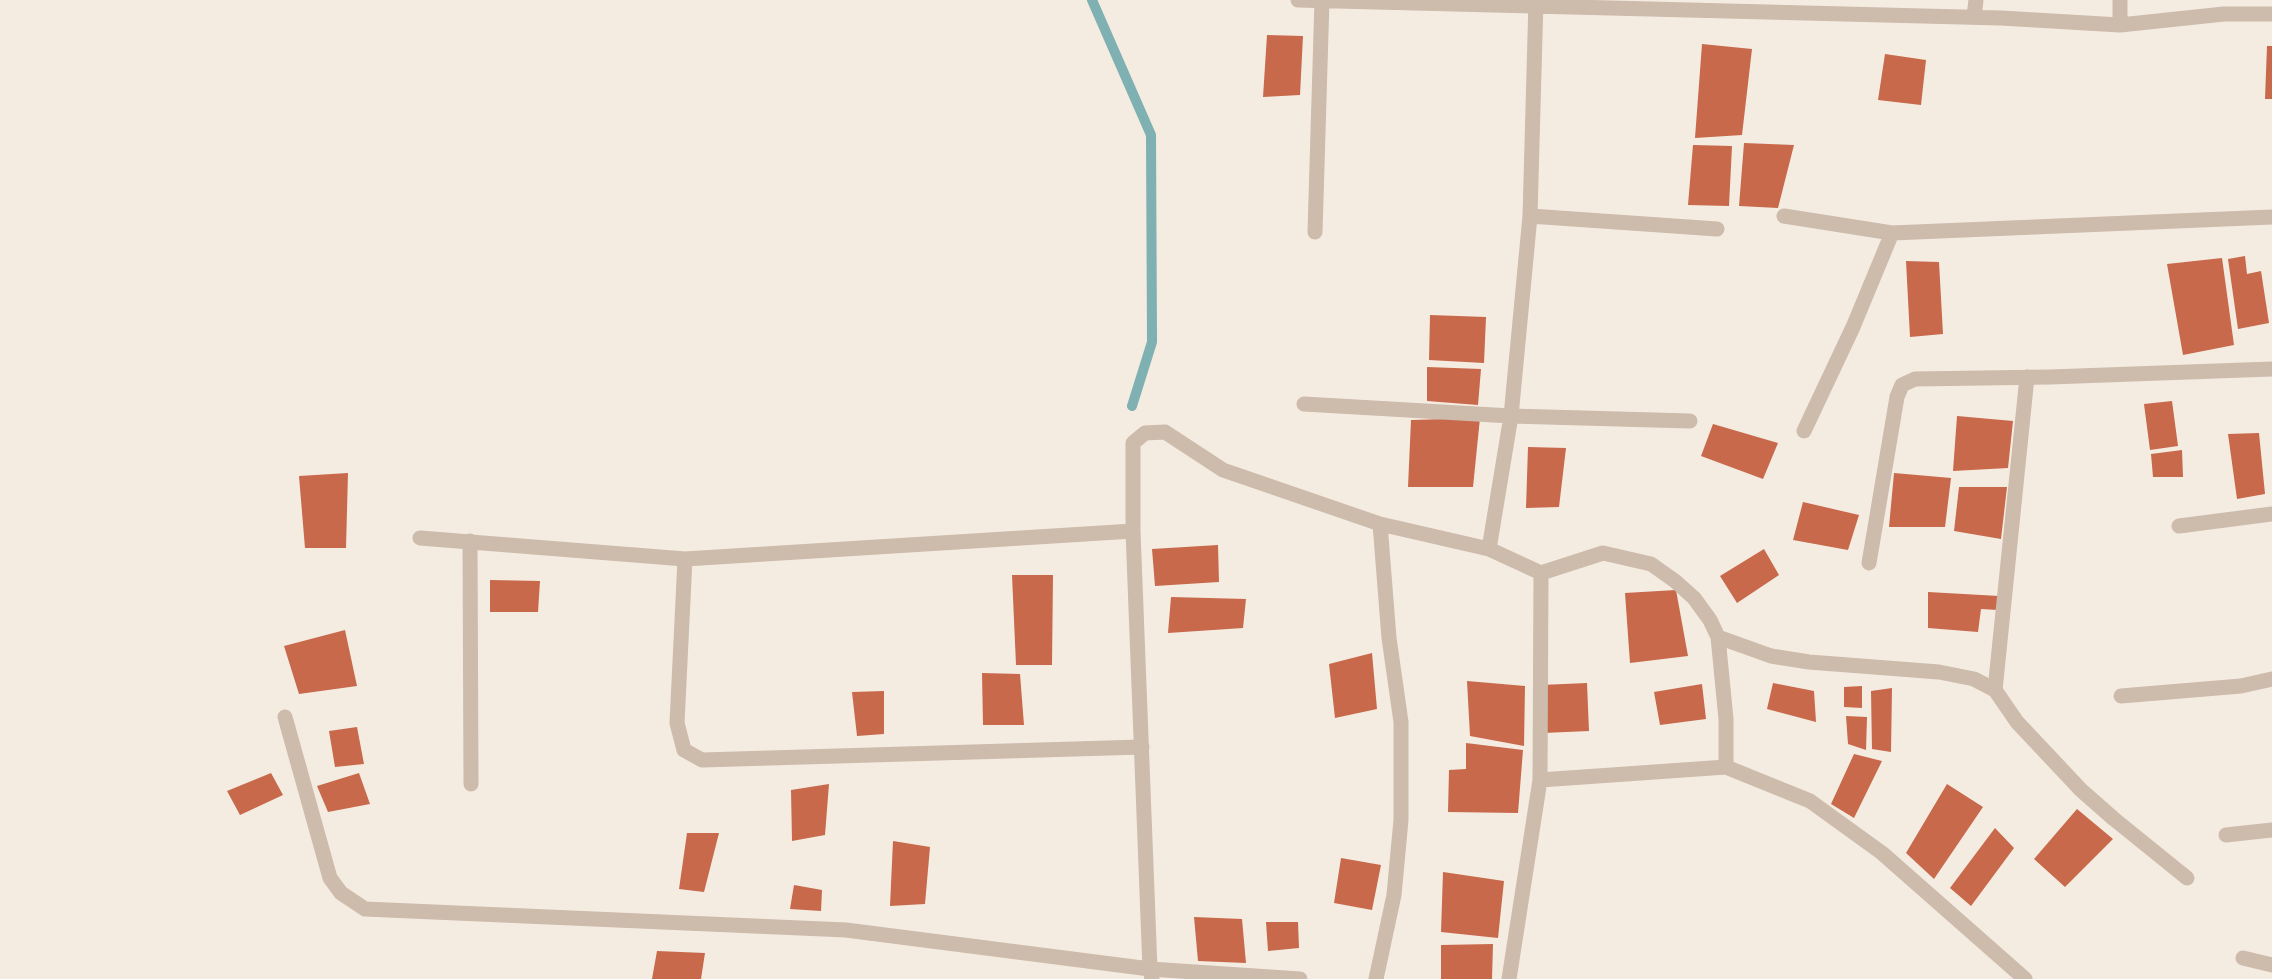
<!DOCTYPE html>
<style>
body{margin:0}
canvas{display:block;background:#f4ebe1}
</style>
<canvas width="2272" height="979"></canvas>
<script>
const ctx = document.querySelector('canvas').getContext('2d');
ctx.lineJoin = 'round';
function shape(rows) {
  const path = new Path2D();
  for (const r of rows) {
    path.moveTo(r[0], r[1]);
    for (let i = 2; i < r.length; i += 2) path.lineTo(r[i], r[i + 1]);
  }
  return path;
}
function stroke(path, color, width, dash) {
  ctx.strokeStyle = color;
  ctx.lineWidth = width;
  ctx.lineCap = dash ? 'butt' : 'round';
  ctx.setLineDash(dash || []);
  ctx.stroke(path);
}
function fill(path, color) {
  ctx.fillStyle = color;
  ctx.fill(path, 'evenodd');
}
stroke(shape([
 [1092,0,1151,135,1152,342,1132,406]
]), '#7fb0b2', 10);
fill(shape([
 [1267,35,1303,36,1300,95,1263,97],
 [1702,44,1752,49,1742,135,1695,138],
 [2267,46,2272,46,2272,99,2265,99],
 [1885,54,1926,60,1921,105,1878,100],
 [1744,143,1794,145,1778,208,1739,206],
 [1693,145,1732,146,1729,206,1688,205],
 [2245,256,2247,274,2261,271,2269,323,2238,329,2228,259],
 [2222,258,2234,345,2183,355,2167,264],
 [1906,261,1939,262,1943,334,1910,337],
 [1430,315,1486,317,1484,363,1429,360],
 [1427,367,1481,369,1478,405,1427,401],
 [2172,401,2178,446,2150,450,2144,404],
 [1957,416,2013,421,2008,468,1953,471],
 [1480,418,1473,487,1408,487,1411,420],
 [1713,424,1778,443,1763,479,1701,456],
 [2259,433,2265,494,2237,499,2228,434],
 [1528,447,1566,448,1559,507,1526,508],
 [2182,450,2183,477,2153,477,2151,454],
 [348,473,346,548,305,548,299,476],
 [1894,473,1951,478,1945,527,1889,527],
 [1959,487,2007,487,2001,539,1954,531],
 [1803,502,1859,515,1848,550,1793,540],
 [1218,545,1219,582,1155,586,1152,549],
 [1764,549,1779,575,1737,603,1720,576],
 [1012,575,1053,575,1052,665,1016,665],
 [490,580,540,581,538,612,490,612],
 [1676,590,1688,656,1630,663,1625,593],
 [1928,592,1999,596,1998,610,1981,609,1978,632,1928,628],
 [1171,597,1246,599,1243,628,1168,633],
 [345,630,357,686,299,694,284,646],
 [1372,653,1377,709,1335,718,1329,664],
 [982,673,1020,674,1024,725,983,725],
 [1467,681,1525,686,1524,746,1470,736],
 [1587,683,1589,731,1543,733,1541,685],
 [1773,683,1814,691,1816,722,1767,709],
 [1702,684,1706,719,1660,725,1654,692],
 [1862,686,1862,708,1844,707,1844,687],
 [1892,688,1891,752,1872,749,1871,691],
 [884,691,884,734,857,736,852,692],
 [1846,716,1867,717,1866,750,1848,744],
 [357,727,364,764,335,767,329,731],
 [1466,743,1523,750,1518,813,1448,812,1449,770,1466,769],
 [1854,754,1882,761,1854,818,1831,804],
 [271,773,283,795,240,815,227,791],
 [359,773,370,804,328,812,317,786],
 [829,784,825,835,792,841,791,790],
 [1947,784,1983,807,1934,879,1906,853],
 [2077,809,2113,839,2065,887,2034,859],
 [1995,828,2014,848,1971,906,1950,888],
 [687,833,719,833,704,892,679,889],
 [893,841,930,847,925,904,890,906],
 [1341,858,1381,865,1372,910,1334,903],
 [1443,872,1504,881,1498,938,1441,932],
 [794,885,822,890,821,911,790,909],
 [1194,917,1242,919,1246,963,1198,961],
 [1266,922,1298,922,1299,948,1268,951],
 [1493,944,1492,979,1441,979,1441,945],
 [657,951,705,953,701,979,652,979]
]), '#c8694b');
stroke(shape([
 [1298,0,2001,18,2120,25,2224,14,2272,14],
 [1974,17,1976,0],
 [2120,25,2120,0],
 [1530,216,1717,229],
 [1784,216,1892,233,2272,217],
 [1315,232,1322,0],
 [1304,404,1511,416,1690,421],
 [1804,431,1853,327,1892,233],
 [2179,526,2272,514],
 [1133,531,1133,443,1145,433,1165,432,1223,470,1380,524,1489,549,1541,573,1603,553,1651,564,1675,581,1694,598,1710,620,1718,637,1771,656,1809,662,1939,672,1974,679,1995,690,2017,722,2081,790,2114,819,2187,878],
 [420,538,685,559,1133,531,1150,969,1152,979],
 [470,541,471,784],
 [1489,549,1511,416,1530,216,1536,0],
 [685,559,677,723,684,750,702,760,1142,747],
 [1869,563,1897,397,1902,385,1915,379,2050,377,2272,369],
 [1718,637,1726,719,1726,767],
 [1995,690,2027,377],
 [2121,696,2241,686,2272,679],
 [285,717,330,878,341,893,365,909,846,930,1150,969,1300,979],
 [1540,780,1726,767,1810,801,1882,853,2025,979],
 [2226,835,2272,830],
 [2243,958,2272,965],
 [1376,979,1394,895,1401,820,1401,722,1389,638,1380,524],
 [1509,979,1540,780,1541,573]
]), '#cdbbac', 15);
</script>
